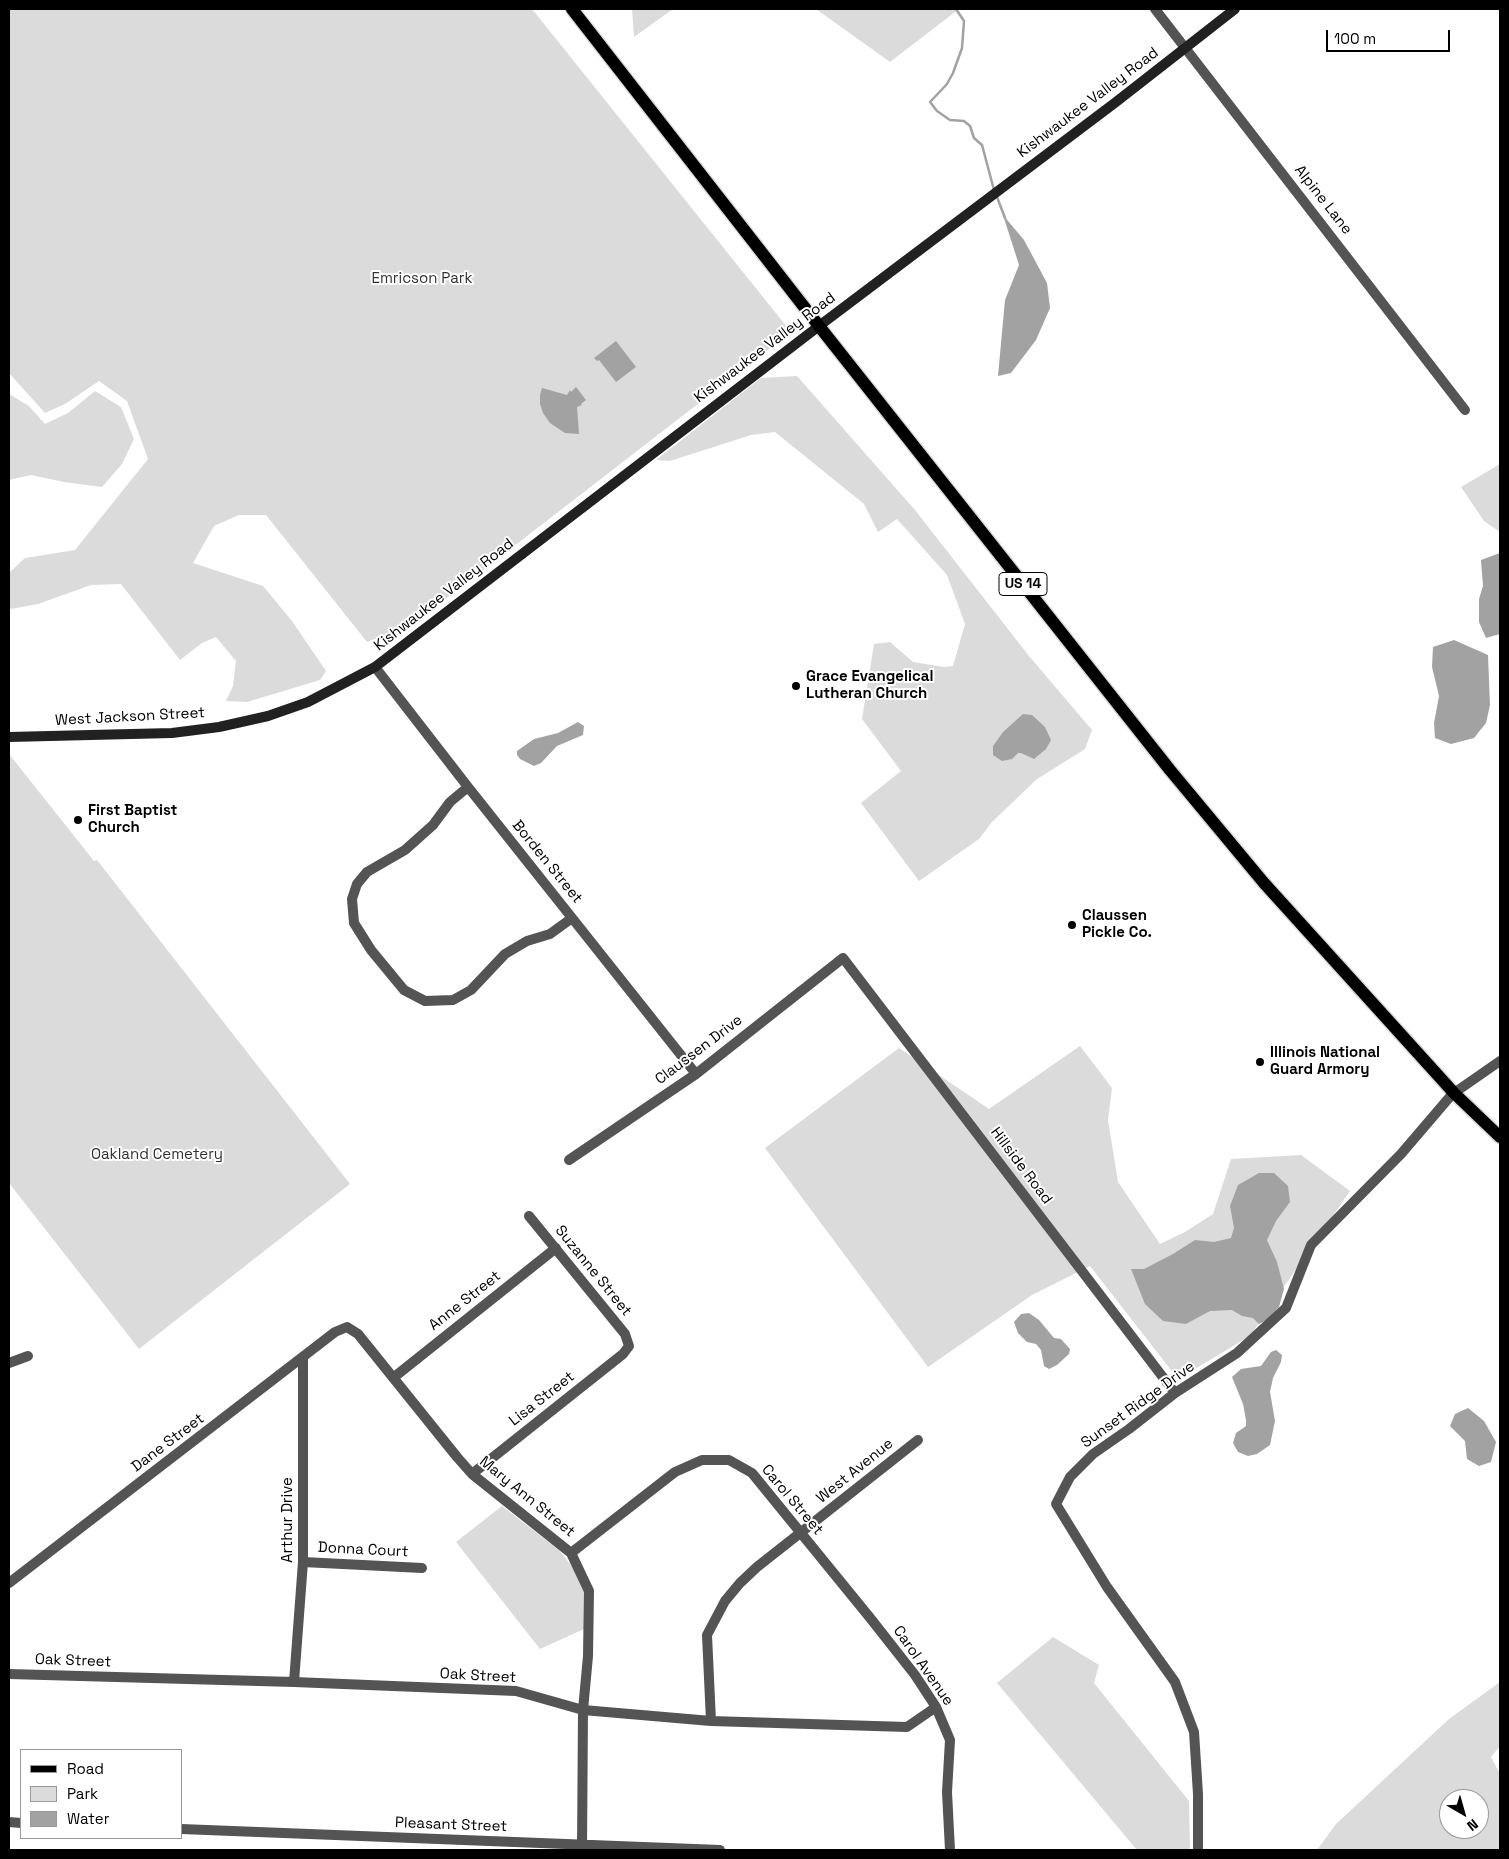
<!DOCTYPE html>
<style>
body{margin:0}
#map{position:relative;width:1509px;height:1859px;overflow:hidden;background:#fff;font-family:"Space Grotesk",sans-serif}
canvas{display:block}
.frame{position:absolute;inset:0;border:10px solid #000;pointer-events:none}
.legend{position:absolute;left:20px;top:1749px;width:162px;height:90px;box-sizing:border-box;background:#fff;border:1px solid #999;margin:0;padding:6px 9px;list-style:none;font-size:15px;color:#000}
.legend li{display:flex;align-items:center;gap:10px;height:25px}
.legend b{width:25px;border:1px solid #999}
.north{position:absolute;left:1439px;top:1789px;width:50px;height:50px;box-sizing:border-box;background:#fff;border:1px solid #999;border-radius:50%;rotate:142deg;font-size:14px;font-weight:700;line-height:20px;text-align:center;color:#000}
.north::after{content:'';display:block;margin:auto;width:18px;height:22px;background:#000;clip-path:polygon(50% 0,100% 100%,50% 72%,0 100%)}
.scale{position:absolute;left:1326px;top:30px;width:124px;height:22px;box-sizing:border-box;border:2px solid #000;border-top:0;padding-left:6px;font-size:15px;line-height:18px;white-space:nowrap;color:#000;-webkit-text-stroke:4px #fff;paint-order:stroke}
</style>
<div id="map">
<canvas width="1509" height="1859"></canvas>
<div class="frame"></div>
<ul class="legend">
<li><b style="height:6px;background:#000"></b>Road</li>
<li><b style="height:14px;background:#dbdbdb"></b>Park</li>
<li><b style="height:14px;background:#a2a2a2"></b>Water</li>
</ul>
<div class="north">N</div>
<div class="scale">100 m</div>
</div>
<script>
const ctx = document.querySelector('canvas').getContext('2d');
ctx.lineJoin = 'round';
function fill(path, color) {
  ctx.fillStyle = color;
  ctx.fill(path, 'evenodd');
}
function shape(rows) {
  const path = new Path2D();
  for (const r of rows) {
    path.moveTo(r[0], r[1]);
    for (let i = 2; i < r.length; i += 2) path.lineTo(r[i], r[i + 1]);
  }
  return path;
}
function stroke(path, color, width, dash) {
  ctx.strokeStyle = color;
  ctx.lineWidth = width;
  ctx.lineCap = dash ? 'butt' : 'round';
  ctx.setLineDash(dash || []);
  ctx.stroke(path);
}
function drawText(font, color, halo, rows, align = 'center') {
  ctx.font = font + ' "Space Grotesk",sans-serif';
  ctx.lineWidth = 4;
  ctx.setLineDash([]);
  ctx.textBaseline = 'middle';
  ctx.strokeStyle = halo;
  ctx.fillStyle = color;
  for (const [text, x, y, turn = 0] of rows) {
    ctx.save();
    ctx.translate(x, y);
    ctx.rotate((+turn || 0) * Math.PI / 180);
    ctx.textAlign = isNaN(turn) ? turn : align;
    if (halo) ctx.strokeText(text, 0, 0);
    ctx.fillText(text, 0, 0);
    ctx.restore();
  }
}
fill(shape([
 [9,9,532,9,791,332,386,645,380,637,367,642,266,515,239,515,214,526,193,563,263,586,292,621,326,671,320,680,247,702,226,701,233,686,236,661,216,637,202,643,180,660,121,584,91,585,38,604,11,609,9,606,9,573,25,558,75,550,148,459,127,401,99,381,65,404,45,413,9,373],
 [632,9,673,9,634,37],
 [816,9,959,9,890,62],
 [797,376,915,510,1029,656,1092,730,1085,749,1037,779,992,822,979,839,919,881,861,803,901,771,862,719,874,644,890,642,913,662,944,667,953,666,965,624,947,575,897,519,878,532,864,504,775,432,751,435,670,461,656,460,761,378],
 [95,391,121,407,134,439,122,464,102,487,64,482,31,475,9,480,9,394,29,406,45,424,68,413],
 [1500,464,1500,532,1484,521,1461,487],
 [9,754,94,861,97,860,350,1184,139,1349,9,1183],
 [1080,1046,1112,1088,1108,1120,1118,1182,1160,1244,1185,1232,1213,1214,1231,1159,1301,1155,1350,1191,1250,1336,1178,1379,1090,1266,1032,1295,928,1367,765,1148,899,1048,989,1109],
 [502,1506,560,1551,573,1568,584,1591,584,1629,540,1649,456,1542],
 [1053,1637,1099,1665,1094,1683,1189,1801,1190,1850,1137,1850,997,1683],
 [1500,1682,1500,1746,1491,1757,1500,1774,1500,1850,1317,1850,1336,1824,1449,1719],
 [1449,1799,1479,1799,1479,1829,1449,1829]
]), '#dbdbdb');
fill(shape([
 [1003,215,1024,240,1047,283,1050,308,1036,340,1011,373,998,376,1005,300,1019,265],
 [616,341,636,367,616,382,599,360,597,361,594,358],
 [576,387,586,400,581,404,582,405,577,407,579,434,565,433,550,423,543,413,540,404,540,395,542,388,567,395,570,390,571,392],
 [1500,553,1500,634,1486,638,1479,622,1479,599,1483,586,1481,560],
 [1454,640,1488,655,1490,705,1486,723,1474,738,1451,744,1435,738,1434,723,1439,696,1432,667,1433,647],
 [1023,714,1032,715,1045,727,1051,740,1046,749,1034,759,1021,753,1018,753,1012,759,1002,761,993,755,993,746,1003,732],
 [578,722,584,726,583,735,557,746,541,763,534,766,520,759,517,755,517,751,534,739,558,733],
 [1259,1173,1274,1173,1288,1186,1290,1202,1276,1221,1267,1240,1277,1262,1284,1289,1279,1307,1267,1320,1259,1324,1253,1318,1242,1316,1232,1310,1210,1311,1186,1324,1163,1321,1145,1304,1131,1269,1144,1269,1173,1254,1195,1240,1214,1242,1231,1238,1234,1228,1230,1206,1238,1185],
 [1029,1313,1039,1320,1054,1338,1061,1339,1070,1349,1069,1354,1057,1365,1049,1369,1044,1366,1041,1350,1036,1344,1027,1342,1018,1333,1014,1322,1021,1314],
 [1276,1350,1282,1355,1281,1362,1273,1378,1270,1392,1275,1421,1270,1445,1257,1454,1248,1456,1238,1452,1233,1443,1236,1433,1246,1426,1246,1420,1243,1404,1232,1377,1241,1369,1261,1366,1271,1352],
 [1468,1408,1484,1421,1496,1442,1491,1462,1479,1466,1467,1459,1465,1441,1450,1426,1455,1414]
]), '#a2a2a2');
stroke(shape([
 [956,9,964,21,962,48,953,73,947,84,930,102,937,111,950,120,964,121,970,126,974,138,982,145,994,190],
 [997,197,1005,218]
]), '#a2a2a2', 2.5);
const primary = shape([
 [572,9,819,326,1170,770,1264,883,1454,1093,1500,1137]
]);
stroke(primary, '#dbdbdb', 15);
stroke(shape([
 [1155,9,1465,410],
 [375,667,468,787,696,1074],
 [468,787,450,802,433,825,405,850,367,872,357,884,352,899,354,923,371,950,404,990,425,1001,453,1000,471,990,505,954,527,941,550,934,572,918],
 [1454,1093,1500,1061],
 [569,1160,696,1074,843,958,1175,1393],
 [9,1363,28,1356],
 [393,1378,556,1248],
 [472,1474,623,1354,629,1346,625,1334,529,1216],
 [571,1553,675,1472,702,1460,729,1460,752,1473,871,1619,915,1675,936,1707,950,1740,947,1792,950,1850],
 [303,1562,422,1568],
 [9,1583,335,1332,347,1327,358,1334,457,1457,472,1474,571,1553,589,1591,588,1656,583,1710,582,1850],
 [9,1674,294,1682,516,1691,583,1710,711,1721,907,1727,936,1707],
 [294,1682,303,1562,303,1358],
 [711,1721,707,1635,725,1601,740,1583,757,1567,918,1440],
 [9,1822,21,1823],
 [181,1829,720,1850],
 [1198,1850,1198,1794,1194,1732,1175,1682,1107,1587,1056,1504,1070,1477,1093,1454,1129,1429,1175,1393,1237,1353,1286,1308,1311,1245,1401,1154,1454,1092]
]), '#545454', 10);
stroke(shape([
 [9,737,172,733,219,727,268,716,308,702,375,667,819,326,1116,102,1235,9]
]), '#212121', 10);
stroke(primary, '#000', 12);
for (const [x, y, r, color] of [
 [796,686,5,"#000"],
 [78,820,5,"#000"],
 [1072,925,5,"#000"],
 [1260,1062,5,"#000"]
]) {
  const dot = new Path2D();
  dot.arc(x, y, r, 0, 2 * Math.PI);
  ctx.fillStyle = color;
  ctx.fill(dot);
  stroke(dot, '#fff', 2);
}
for (const [x, y, w] of [
 [1023,584,48]
]) {
  const box = new Path2D();
  box.roundRect(x - w / 2, y - 11.5, w, 23, 4);
  ctx.fillStyle = '#fff';
  ctx.fill(box);
  stroke(box, '#000', 1);
}
drawText('bold 14px', '#000', null, [
 ["US 14",1023,584]
]);
drawText('15px', '#000', '#fff', [
 ["Kishwaukee Valley Road",1088,103,-37],
 ["Alpine Lane",1323,200,52],
 ["Kishwaukee Valley Road",765,348,-37],
 ["Kishwaukee Valley Road",444,595,-38],
 ["West Jackson Street",130,717,-3],
 ["Borden Street",547,862,51],
 ["Claussen Drive",699,1050,-37],
 ["Hillside Road",1021,1166,53],
 ["Suzanne Street",593,1271,51],
 ["Anne Street",465,1301,-38],
 ["Lisa Street",542,1399,-38],
 ["Sunset Ridge Drive",1138,1405,-36],
 ["Dane Street",168,1443,-37],
 ["West Avenue",855,1471,-39],
 ["Mary Ann Street",527,1497,39],
 ["Carol Street",792,1500,50],
 ["Arthur Drive",288,1520,-90],
 ["Donna Court",363,1550,3],
 ["Oak Street",73,1661,2],
 ["Carol Avenue",923,1666,55],
 ["Oak Street",478,1676,3],
 ["Pleasant Street",451,1825,2]
]);
drawText('15px', '#323232', '#fff', [
 ["Emricson Park",422,279],
 ["Oakland Cemetery",157,1155]
]);
drawText('bold 15px', '#000', '#fff', [
 ["Grace Evangelical",806,677],
 ["Lutheran Church",806,694],
 ["First Baptist",88,811],
 ["Church",88,828],
 ["Claussen",1082,916],
 ["Pickle Co.",1082,933],
 ["Illinois National",1270,1053],
 ["Guard Armory",1270,1070]
], 'left');
</script>
